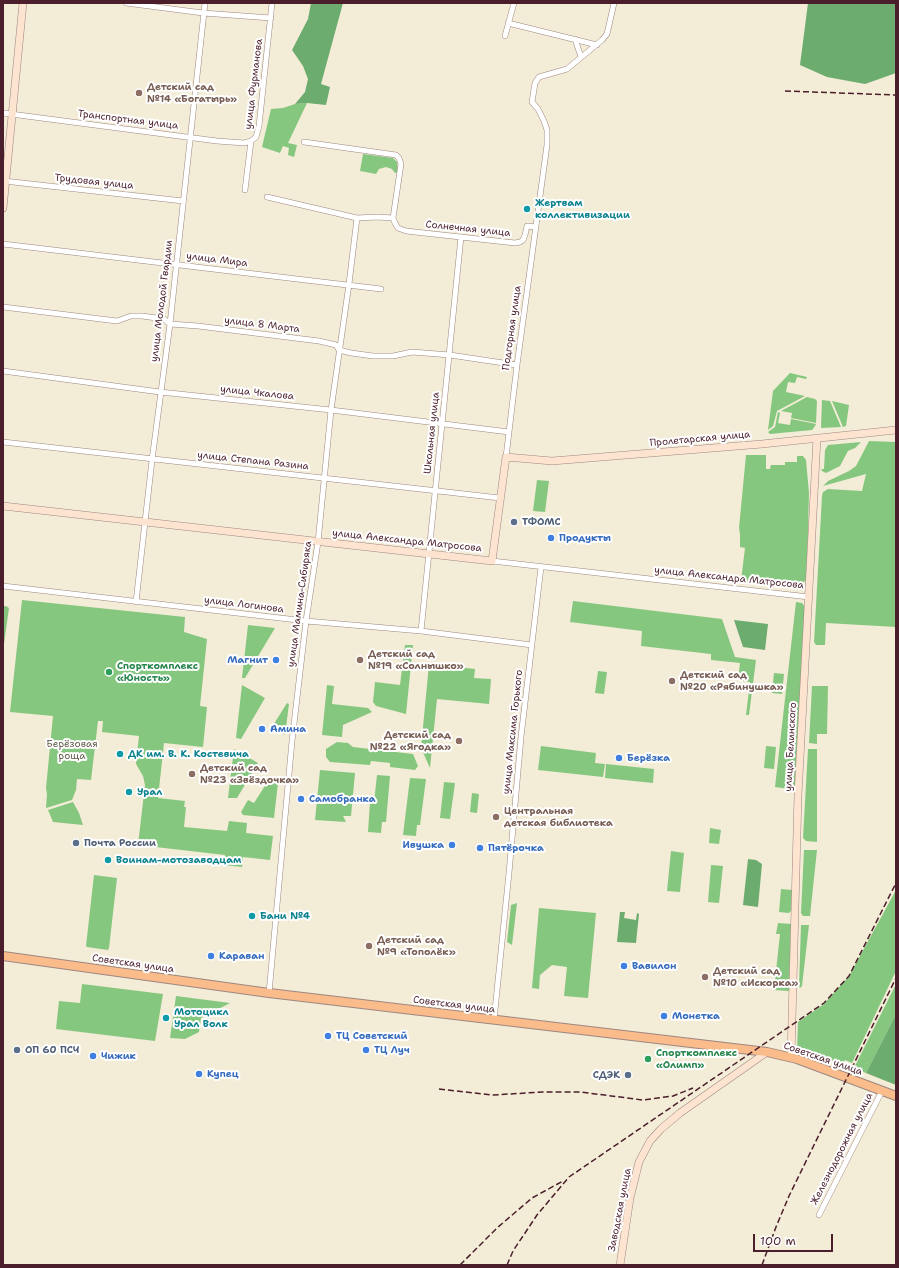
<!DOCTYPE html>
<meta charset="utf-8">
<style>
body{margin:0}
#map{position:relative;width:899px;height:1268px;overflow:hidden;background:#f3ecd7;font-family:"Shantell Sans",sans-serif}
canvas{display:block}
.frame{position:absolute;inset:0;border:4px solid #4a1f2b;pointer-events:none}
.scale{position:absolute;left:753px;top:1234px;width:80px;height:18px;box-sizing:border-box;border:2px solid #4a1f2b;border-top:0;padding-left:5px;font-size:12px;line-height:14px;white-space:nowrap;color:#4a1f2b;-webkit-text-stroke:3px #fff;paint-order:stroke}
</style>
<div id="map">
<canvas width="899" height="1268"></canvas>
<div class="frame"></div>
<div class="scale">100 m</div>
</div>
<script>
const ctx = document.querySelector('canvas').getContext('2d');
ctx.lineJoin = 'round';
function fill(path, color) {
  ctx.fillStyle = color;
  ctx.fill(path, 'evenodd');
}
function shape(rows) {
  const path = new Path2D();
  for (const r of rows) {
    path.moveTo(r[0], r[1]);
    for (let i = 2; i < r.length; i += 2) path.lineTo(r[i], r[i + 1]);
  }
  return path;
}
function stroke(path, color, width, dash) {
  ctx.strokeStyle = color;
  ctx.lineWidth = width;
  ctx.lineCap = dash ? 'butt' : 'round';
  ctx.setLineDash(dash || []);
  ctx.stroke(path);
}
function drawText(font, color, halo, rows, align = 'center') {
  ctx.font = font + ' "Shantell Sans",sans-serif';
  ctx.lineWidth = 4;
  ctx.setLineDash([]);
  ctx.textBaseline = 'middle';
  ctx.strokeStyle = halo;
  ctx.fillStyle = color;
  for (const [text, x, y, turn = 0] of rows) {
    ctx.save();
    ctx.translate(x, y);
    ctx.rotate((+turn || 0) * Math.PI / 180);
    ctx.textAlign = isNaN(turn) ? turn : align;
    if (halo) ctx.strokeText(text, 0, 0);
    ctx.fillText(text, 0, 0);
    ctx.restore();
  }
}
fill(shape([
 [307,103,288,143,297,145,294,157,288,155,289,148,283,146,280,153,262,147,271,109,283,108,295,104],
 [363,154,393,158,397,162,398,172,395,173,392,169,386,167,379,169,376,174,360,171],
 [790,373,807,377,806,379,797,377,795,383,788,382,786,392,805,396,777,411,773,426,768,430,773,391],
 [807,397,815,399,817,401,816,423,791,418,792,413,781,411],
 [822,400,830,401,841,427,821,428],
 [832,401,849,405,846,426,843,427],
 [778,412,780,413,778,423,790,425,791,419,816,424,815,426,812,430,770,434,768,432,775,427],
 [869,441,896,442,896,627,826,623,825,645,816,645,814,642,822,496,823,492,828,489,862,491,866,474,823,486,828,481,849,471,856,466],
 [861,442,855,448,848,451,840,466,826,473,822,471,821,469,824,469,825,450,828,445],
 [746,455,766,455,766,469,770,469,771,465,785,465,785,462,797,462,797,456,803,456,806,460,809,493,807,572,806,580,798,588,741,581,745,548,740,547,740,534,739,528],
 [537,480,549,481,545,512,533,511],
 [22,600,185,617,184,632,207,639,200,706,207,707,203,747,164,743,158,798,185,801,184,807,186,807,184,827,227,831,229,821,247,823,246,833,273,836,270,860,243,857,242,867,224,865,225,855,138,845,145,785,143,776,136,764,139,736,102,732,103,721,98,721,91,780,77,779,76,790,72,800,46,808,47,794,46,788,53,716,10,712],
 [573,601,722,619,735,657,756,660,749,715,746,715,750,682,738,680,740,663,711,660,711,654,641,646,642,631,570,622],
 [796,602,802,603,805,607,796,784,790,789,775,787],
 [3,606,6,606,9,608,4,644,3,646],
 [248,625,275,628,245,678,242,678],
 [298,638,295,661,292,665,289,653],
 [405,645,413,645,406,714,376,706,373,702,375,682,400,685],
 [429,664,475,669,474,678,491,679,489,704,437,699,430,768,421,748],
 [598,671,607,672,604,694,595,693],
 [774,673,784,674,782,694,772,693],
 [242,685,265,698,241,739,236,738],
 [327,685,334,686,332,704,368,708,372,712,343,725,342,737,322,735],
 [812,686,828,686,827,734,817,734,817,744,809,743],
 [287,703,289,704,285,735,272,727],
 [337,742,348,743,353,747,413,754,418,766,415,770,390,767,390,763,371,761,370,765,330,762,326,757,326,749],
 [541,746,596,753,595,763,605,764,603,777,538,770],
 [766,746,776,747,774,769,764,768],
 [234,749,258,763,237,798,228,798],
 [808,749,817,749,817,842,806,841,803,838],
 [606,764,654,769,653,783,605,778],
 [320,770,355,773,351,816,343,816,346,822,315,820],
 [377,775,390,776,386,822,382,822,381,833,368,832,370,802,374,802],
 [410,778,426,779,420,825,417,825,416,836,403,835],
 [268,781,278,783,274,818,243,815,241,812,248,800,254,803],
 [444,782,455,783,450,819,440,818],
 [472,793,479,794,477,813,470,812],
 [73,802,79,813,83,825,53,822,48,810],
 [710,828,721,830,719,844,709,843],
 [804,850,817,850,810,916,803,916,801,913],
 [671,851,684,853,680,892,667,891],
 [711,865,723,866,719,903,708,902],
 [94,875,117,878,109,948,108,950,87,947,86,946],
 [781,889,792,890,791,911,789,913,779,912],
 [896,890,896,971,852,1063,845,1060,843,1064,797,1050,798,1022,824,1004,849,976],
 [517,903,512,945,507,942,511,905],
 [539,908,596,913,588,998,564,996,567,967,552,965,540,975,539,989,532,988],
 [778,923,791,924,789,991,774,990,780,934,776,934],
 [801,925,809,925,802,986,800,988,799,986],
 [82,984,163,994,155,1041,56,1029,59,1001,80,1003],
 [896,984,896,1014,866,1073,854,1068],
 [176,996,230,1003,201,1018,199,1032,185,1039,170,1038]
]), '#86c77f');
fill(shape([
 [311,3,343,3,321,84,330,87,326,105,307,103,295,104,305,92,308,79,303,66,292,50,308,19],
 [808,3,896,3,896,73,865,84,827,77,800,65],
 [734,620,768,624,765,650,743,647],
 [748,859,756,860,762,864,758,907,743,905],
 [620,912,625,912,624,918,636,920,637,913,639,914,636,943,617,942],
 [896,1014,896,1085,866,1073]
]), '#6cac6e');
const street = shape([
 [126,3,203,13,271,18],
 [508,23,597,45],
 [505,36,514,3],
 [575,39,581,57],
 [3,113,217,141,244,143,251,141],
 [304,142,396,155,399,158,401,164,393,218],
 [4,181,183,201],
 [245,190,251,141,256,137,259,126,272,3],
 [267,197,357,218,377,217,393,218,395,223,398,228,406,231,515,243,520,242,523,240,525,235,527,226,536,227],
 [3,244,381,289],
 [3,307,117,321,131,316,142,316,164,319,170,324,198,326,319,341,336,345,339,350,351,353,373,356,393,356,412,352,450,355,517,365],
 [3,371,160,392,331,410,509,432],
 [3,442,500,498],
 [506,457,517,365,547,145,547,130,544,121,538,109,532,102,535,83,539,77,567,69,602,40,607,34,614,3],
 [492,561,809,597],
 [3,586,306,621,421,631,532,645],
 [136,602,152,460,170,324,205,3],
 [421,631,461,237],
 [269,993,292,741,306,621,318,542,331,410,349,284,357,218],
 [494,1020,509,873,521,737,541,567],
 [819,1215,882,1091]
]);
const secondary = shape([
 [3,208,23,3],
 [3,506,492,561,506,457,552,461,762,444,896,430],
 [791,1057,798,795,817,438],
 [620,1265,630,1198,639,1162,650,1141,661,1129,680,1113,767,1052]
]);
const primary = shape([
 [3,956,269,993,767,1052,797,1059,896,1096]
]);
stroke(street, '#9e8681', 6);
stroke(secondary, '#9e8681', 8);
stroke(primary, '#9e8681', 10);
stroke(street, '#fff', 5);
stroke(secondary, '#fde4d1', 7);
stroke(primary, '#fabc8b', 8);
stroke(shape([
 [785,91,896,95],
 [439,1089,493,1095,543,1092,580,1092,643,1100,673,1096,693,1088],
 [460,1265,497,1228,532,1198,563,1181],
 [507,1265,513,1251,537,1215,569,1177,824,1003,849,976,896,883],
 [762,1265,776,1227,789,1196,896,978]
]), '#4a1f2b', 1.5, [6, 3]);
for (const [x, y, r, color] of [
 [139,93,4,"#8d6e63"],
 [527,209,4,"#0f9aa8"],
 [514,522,4,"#5c6f8a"],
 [551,538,4,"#3f7fe0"],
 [276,660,4,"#3f7fe0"],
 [360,660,4,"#8d6e63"],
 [109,672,4,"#2e9e5b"],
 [672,681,4,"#8d6e63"],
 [262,729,4,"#3f7fe0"],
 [459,741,4,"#8d6e63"],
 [120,754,4,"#0f9aa8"],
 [619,758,4,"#3f7fe0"],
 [192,774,4,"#8d6e63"],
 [129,792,4,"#0f9aa8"],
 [301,799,4,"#3f7fe0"],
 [496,817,4,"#8d6e63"],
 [76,843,4,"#5c6f8a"],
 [452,845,4,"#3f7fe0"],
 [480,848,4,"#3f7fe0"],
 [108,860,4,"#0f9aa8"],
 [252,916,4,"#0f9aa8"],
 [369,946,4,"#8d6e63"],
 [211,956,4,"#3f7fe0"],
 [624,966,4,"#3f7fe0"],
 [705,977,4,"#8d6e63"],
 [664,1016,4,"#3f7fe0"],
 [166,1018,4,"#0f9aa8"],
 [328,1036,4,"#3f7fe0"],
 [17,1050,4,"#5c6f8a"],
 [366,1050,4,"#3f7fe0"],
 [93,1056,4,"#3f7fe0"],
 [648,1059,4,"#2e9e5b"],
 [199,1074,4,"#3f7fe0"],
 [628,1075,4,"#5c6f8a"]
]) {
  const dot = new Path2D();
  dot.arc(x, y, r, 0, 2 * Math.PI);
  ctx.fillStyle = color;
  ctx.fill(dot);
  stroke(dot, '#fff', 1.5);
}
drawText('10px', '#4a1f2b', '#fff', [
 ["улица Фурманова",254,84,-83],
 ["Транспортная улица",128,120,7],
 ["Трудовая улица",94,182,6],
 ["Солнечная улица",468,229,6],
 ["улица Мира",217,260,7],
 ["улица Молодой Гвардии",162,301,-83],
 ["улица 8 Марта",262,325,7],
 ["Подгорная улица",512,328,-82],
 ["улица Чкалова",257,393,6],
 ["Школьная улица",432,433,-84],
 ["Пролетарская улица",700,439,-5],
 ["улица Степана Разина",253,461,6],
 ["улица Александра Матросова",407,541,6],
 ["улица Александра Матросова",729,578,6],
 ["улица Мамина-Сибиряка",300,604,-82],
 ["улица Логинова",244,605,7],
 ["улица Максима Горького",513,732,-84],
 ["улица Белинского",791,747,-87],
 ["Советская улица",133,964,8],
 ["Советская улица",454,1005,7],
 ["Советская улица",823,1059,19],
 ["Железнодорожная улица",842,1149,-63],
 ["Заводская улица",620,1210,-79]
]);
drawText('bold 10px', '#785e54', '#fff', [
 ["Детский сад",147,87],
 ["№14 «Богатырь»",147,99],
 ["Детский сад",368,654],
 ["№19 «Солнышко»",368,666],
 ["Детский сад",680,675],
 ["№20 «Рябинушка»",680,687],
 ["Детский сад",451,735,"right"],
 ["№22 «Ягодка»",451,747,"right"],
 ["Детский сад",200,768],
 ["№23 «Звёздочка»",200,780],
 ["Центральная",504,811],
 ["детская библиотека",504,823],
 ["Детский сад",377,940],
 ["№9 «Тополёк»",377,952],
 ["Детский сад",713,971],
 ["№10 «Искорка»",713,983]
], 'left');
drawText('bold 10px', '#0d838f', '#fff', [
 ["Жертвам",535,203],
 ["коллективизации",535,215],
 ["ДК им. В. К. Костевича",128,754],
 ["Урал",137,792],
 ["Воинам-мотозаводцам",116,860],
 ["Бани №4",260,916],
 ["Мотоцикл",174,1012],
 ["Урал Волк",174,1024]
], 'left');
drawText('bold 10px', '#4e5e75', '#fff', [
 ["ТФОМС",522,522],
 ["Почта России",84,843],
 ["ОП 60 ПСЧ",25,1050],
 ["СДЭК",620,1075,"right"]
], 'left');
drawText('bold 10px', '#366cbe', '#fff', [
 ["Продукты",559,538],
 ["Магнит",268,660,"right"],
 ["Амина",270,729],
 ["Берёзка",627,758],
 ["Самобранка",309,799],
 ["Ивушка",444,845,"right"],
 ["Пятёрочка",488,848],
 ["Караван",219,956],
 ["Вавилон",632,966],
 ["Монетка",672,1016],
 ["ТЦ Советский",336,1036],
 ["ТЦ Луч",374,1050],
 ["Чижик",101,1056],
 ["Купец",207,1074]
], 'left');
drawText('bold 10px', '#27864d', '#fff', [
 ["Спорткомплекс",117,666],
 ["«Юность»",117,678],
 ["Спорткомплекс",656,1053],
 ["«Олимп»",656,1065]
], 'left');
drawText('10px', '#5f5a48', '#fff', [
 ["Берёзовая",72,744],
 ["роща",72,756]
]);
</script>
